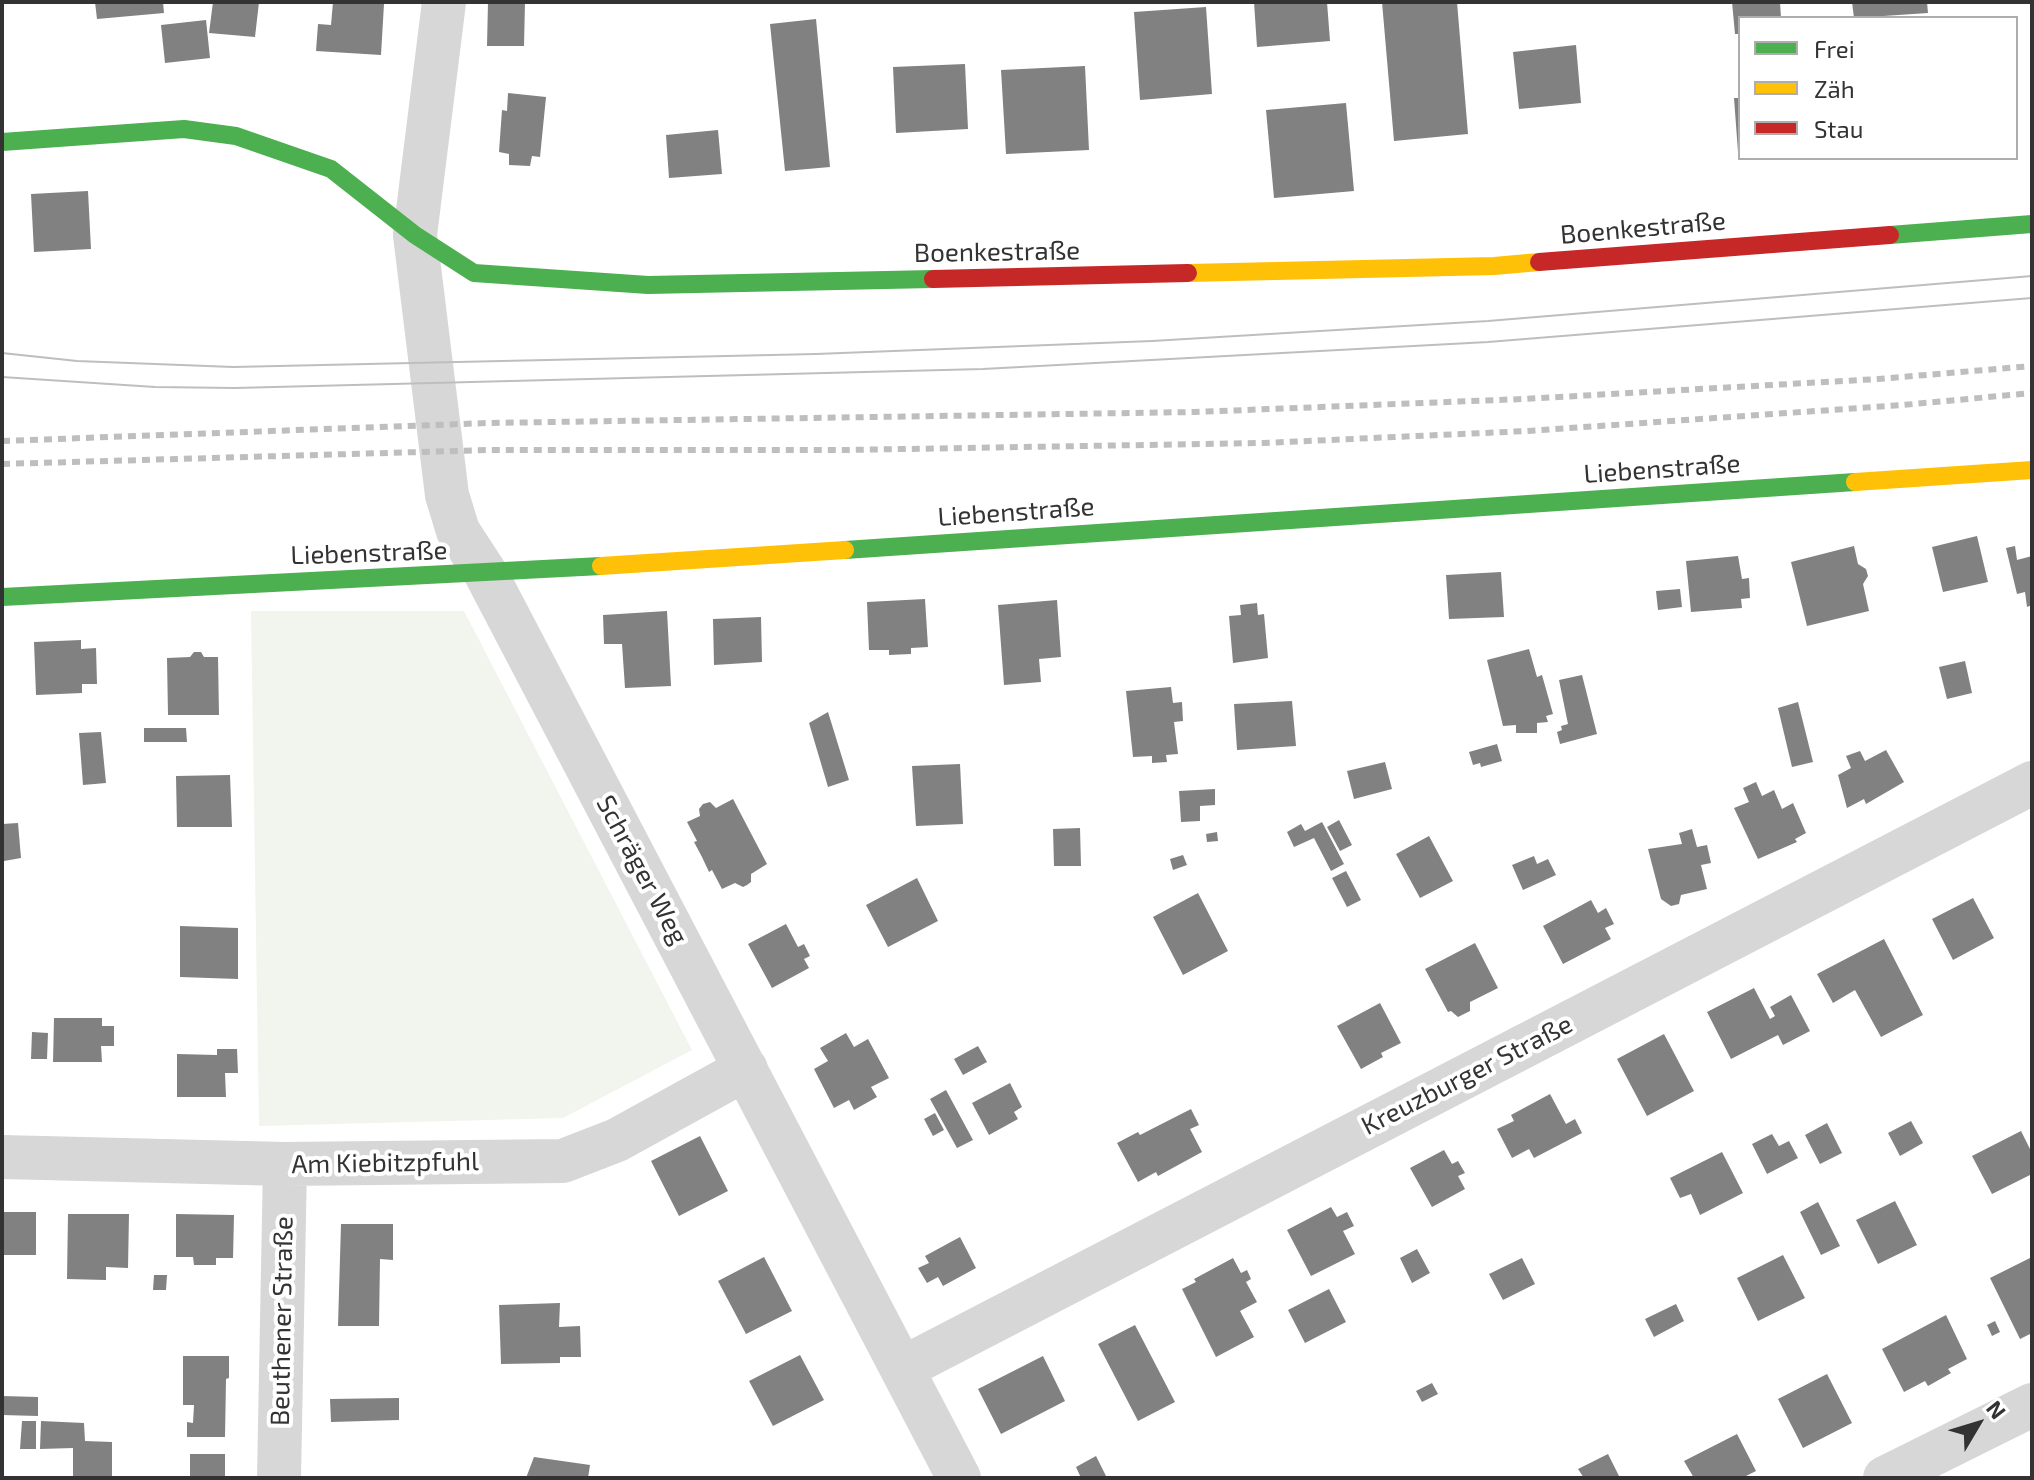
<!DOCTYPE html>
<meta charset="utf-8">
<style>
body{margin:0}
#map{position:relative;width:2034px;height:1480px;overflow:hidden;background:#fff;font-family:"Exo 2",sans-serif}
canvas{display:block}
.frame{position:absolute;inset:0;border:4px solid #333;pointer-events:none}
.legend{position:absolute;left:1738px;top:16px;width:280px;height:144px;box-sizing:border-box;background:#fff;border:2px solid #adadad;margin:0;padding:10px 14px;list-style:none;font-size:24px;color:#333}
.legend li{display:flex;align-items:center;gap:16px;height:40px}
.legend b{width:40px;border:2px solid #adadad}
.north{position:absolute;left:1938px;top:1384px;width:80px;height:80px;-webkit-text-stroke:6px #fff;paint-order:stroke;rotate:52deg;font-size:22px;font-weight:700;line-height:32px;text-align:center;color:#333}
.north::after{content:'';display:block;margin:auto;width:28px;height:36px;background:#333;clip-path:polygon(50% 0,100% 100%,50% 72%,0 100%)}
</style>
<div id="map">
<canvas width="2034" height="1480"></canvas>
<div class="frame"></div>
<ul class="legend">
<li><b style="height:10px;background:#4caf50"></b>Frei</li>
<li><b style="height:10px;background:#ffc107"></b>Zäh</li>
<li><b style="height:10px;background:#c62828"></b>Stau</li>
</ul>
<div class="north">N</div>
</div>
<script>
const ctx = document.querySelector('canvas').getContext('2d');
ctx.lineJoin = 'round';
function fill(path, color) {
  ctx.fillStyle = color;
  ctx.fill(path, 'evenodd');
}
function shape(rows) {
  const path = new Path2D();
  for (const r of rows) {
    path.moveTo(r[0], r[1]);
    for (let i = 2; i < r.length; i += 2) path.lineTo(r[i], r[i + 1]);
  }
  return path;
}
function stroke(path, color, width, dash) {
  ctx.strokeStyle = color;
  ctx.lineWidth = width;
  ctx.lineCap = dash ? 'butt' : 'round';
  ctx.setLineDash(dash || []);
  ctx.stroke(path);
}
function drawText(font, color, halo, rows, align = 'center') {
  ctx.font = font + ' "Exo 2",sans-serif';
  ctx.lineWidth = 8;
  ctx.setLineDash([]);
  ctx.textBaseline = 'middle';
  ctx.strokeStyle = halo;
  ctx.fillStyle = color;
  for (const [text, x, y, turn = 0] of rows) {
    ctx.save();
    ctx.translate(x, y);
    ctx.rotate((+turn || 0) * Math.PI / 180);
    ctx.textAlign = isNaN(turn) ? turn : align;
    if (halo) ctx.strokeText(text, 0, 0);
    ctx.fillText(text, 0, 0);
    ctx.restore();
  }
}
fill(shape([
 [251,611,464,611,692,1050,563,1118,259,1126]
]), '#f1f5ed');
fill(shape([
 [95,2,163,2,164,13,97,19],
 [213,2,259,2,255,37,209,33],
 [333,2,384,4,381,55,316,51,318,24,331,25],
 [488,2,525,2,524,46,487,46],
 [1254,2,1327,2,1330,41,1257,47],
 [1382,2,1457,2,1468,134,1394,141],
 [1732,2,1780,2,1781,18,1740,18,1740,34,1735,34],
 [1852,2,1927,2,1928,13,1854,18],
 [1206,7,1212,94,1140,100,1134,12],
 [816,19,830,167,785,171,770,24],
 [206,20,210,58,165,63,161,25],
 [1576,45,1581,103,1519,109,1513,52],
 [965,64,968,129,896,133,893,67],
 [1085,66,1089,150,1006,154,1001,70],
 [508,93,546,97,540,157,532,156,530,166,509,165,509,154,499,152,502,110,507,111],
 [1734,98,1740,98,1740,152,1738,152],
 [1346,103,1354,191,1274,198,1266,110],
 [718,130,722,174,669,178,666,135],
 [88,191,91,249,34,252,31,194],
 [1977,536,1988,582,1943,592,1932,547],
 [1854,546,1858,564,1866,569,1868,576,1863,584,1869,611,1807,626,1791,562],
 [2015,546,2017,560,2032,556,2032,605,2027,607,2025,592,2017,594,2006,548],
 [1738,556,1742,579,1749,578,1750,598,1741,599,1742,608,1691,612,1686,561],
 [1501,572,1504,617,1449,619,1446,575],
 [1680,589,1682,607,1658,610,1656,591],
 [925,599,928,647,911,648,911,654,889,655,889,650,869,650,867,602],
 [1057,600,1061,657,1039,659,1041,682,1004,685,998,605],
 [1257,603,1258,615,1264,614,1268,658,1233,663,1229,616,1241,615,1240,605],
 [667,611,671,686,625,688,622,644,604,644,603,615],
 [761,617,762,662,714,665,713,619],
 [81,640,81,649,96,648,97,684,82,684,82,693,36,695,34,642],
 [1529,649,1537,677,1542,675,1553,714,1546,716,1548,722,1537,723,1537,733,1516,733,1516,725,1503,726,1487,660],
 [194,652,201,652,204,657,218,657,219,715,168,715,167,658,190,657],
 [1965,661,1972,693,1947,699,1939,667],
 [1582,675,1597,734,1560,744,1557,732,1562,730,1561,726,1568,724,1559,680],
 [1171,687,1173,703,1182,702,1183,721,1174,722,1178,754,1166,755,1167,762,1152,763,1152,756,1133,757,1126,691],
 [1292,701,1296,746,1237,750,1234,704],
 [1798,702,1813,762,1792,767,1778,708],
 [828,712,849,780,828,787,809,723],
 [144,728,186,728,187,742,144,742],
 [101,732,106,783,83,785,79,733],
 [1497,744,1502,761,1481,767,1480,763,1473,765,1469,752],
 [1886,750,1904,782,1866,804,1864,799,1847,808,1838,775,1851,768,1846,756,1860,751,1865,761],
 [1385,762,1392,789,1354,799,1347,771],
 [960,764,963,824,916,826,912,766],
 [230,775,232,827,177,827,176,776],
 [1756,782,1762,796,1774,790,1782,809,1793,803,1806,833,1795,839,1797,842,1758,859,1734,808,1749,802,1743,788],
 [1215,789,1215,805,1200,806,1200,821,1181,822,1179,791],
 [733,799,767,864,751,874,751,882,747,885,743,887,735,883,722,889,712,870,709,872,702,857,694,842,697,841,687,822,700,816,699,809,703,804,710,802,716,808],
 [1339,820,1352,845,1340,851,1327,827],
 [1322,822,1344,864,1331,871,1314,838,1294,847,1287,832,1301,824,1305,831],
 [18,823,21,858,4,861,2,824],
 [1080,828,1081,866,1054,866,1053,829],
 [1692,829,1697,847,1707,845,1711,863,1701,865,1707,889,1681,895,1679,904,1671,906,1661,899,1648,849,1682,844,1679,833],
 [1217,832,1218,841,1207,842,1206,834],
 [1429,836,1453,881,1420,898,1396,854],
 [1183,855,1187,865,1173,870,1170,859],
 [1534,856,1537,864,1548,859,1556,875,1523,890,1512,865],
 [1346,871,1361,900,1347,907,1332,878],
 [917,878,938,921,888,947,866,905],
 [1198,893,1228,951,1183,975,1153,917],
 [1973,898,1994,938,1953,960,1932,919],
 [1591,900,1598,913,1606,908,1614,924,1605,928,1611,939,1563,964,1543,926],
 [786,924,798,947,804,944,810,956,804,959,809,968,772,988,748,944],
 [180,926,238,928,238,979,180,977],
 [1884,939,1923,1015,1881,1037,1855,990,1833,1003,1817,974],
 [1475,943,1498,988,1470,1002,1470,1011,1458,1017,1451,1011,1448,1012,1425,969],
 [1754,988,1770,1019,1775,1016,1770,1007,1791,995,1810,1031,1783,1045,1778,1035,1731,1059,1707,1012],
 [1380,1003,1401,1043,1381,1053,1383,1057,1361,1069,1337,1026],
 [54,1018,102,1018,102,1026,114,1026,114,1046,101,1046,102,1062,53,1062],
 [32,1032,48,1033,47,1059,31,1059],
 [846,1033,854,1047,868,1039,889,1078,871,1087,877,1097,854,1110,849,1100,834,1108,814,1069,828,1061,820,1048],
 [1664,1034,1694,1091,1647,1116,1617,1059],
 [978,1046,987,1062,963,1075,954,1059],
 [217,1049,237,1049,238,1073,225,1073,226,1097,177,1097,177,1054,217,1055],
 [1010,1083,1022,1107,1014,1112,1018,1119,989,1135,972,1103],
 [946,1090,973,1140,957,1148,930,1099],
 [1550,1094,1566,1124,1575,1119,1582,1133,1534,1158,1529,1149,1512,1158,1497,1129,1514,1121,1511,1115],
 [1191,1109,1199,1125,1190,1129,1202,1152,1158,1176,1156,1172,1138,1182,1117,1143,1138,1132,1140,1135],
 [935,1113,944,1130,933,1136,924,1119],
 [1911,1121,1923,1143,1900,1156,1888,1133],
 [1827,1123,1842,1153,1820,1164,1805,1135],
 [2021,1131,2032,1153,2032,1174,1992,1194,1972,1156],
 [1772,1134,1779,1146,1789,1141,1798,1158,1767,1174,1752,1144],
 [700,1136,728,1191,679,1216,651,1161],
 [1444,1150,1452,1164,1458,1161,1465,1173,1458,1176,1465,1189,1432,1207,1410,1168],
 [1722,1152,1743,1193,1700,1215,1691,1194,1680,1198,1670,1178],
 [1895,1201,1917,1245,1878,1264,1856,1220],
 [1818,1202,1840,1246,1821,1255,1800,1212],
 [1331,1207,1337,1217,1347,1212,1354,1226,1343,1231,1355,1254,1311,1276,1287,1230],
 [2,1212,36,1212,36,1255,2,1255],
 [68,1214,129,1214,128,1268,106,1267,106,1280,67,1279],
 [176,1214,234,1215,233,1258,216,1258,216,1265,194,1265,193,1257,176,1257],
 [341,1224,393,1224,393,1260,380,1259,379,1326,338,1326],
 [960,1237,976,1268,943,1286,938,1277,927,1283,918,1268,929,1263,925,1256],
 [1417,1249,1430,1273,1412,1283,1400,1258],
 [1783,1255,1805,1298,1758,1321,1737,1278],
 [764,1257,792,1311,746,1334,718,1281],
 [2032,1257,2032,1333,2020,1339,1990,1278],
 [1233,1258,1241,1273,1247,1270,1251,1279,1246,1282,1257,1302,1240,1311,1254,1337,1216,1357,1182,1289,1196,1282,1194,1279],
 [1522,1258,1535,1284,1503,1300,1489,1274],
 [154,1275,167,1275,166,1290,153,1290],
 [1329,1289,1346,1322,1305,1343,1288,1310],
 [560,1303,559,1327,580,1326,581,1357,560,1357,560,1363,501,1364,499,1305],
 [1676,1304,1684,1321,1654,1337,1645,1319],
 [1946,1315,1967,1359,1948,1369,1951,1373,1928,1386,1925,1381,1904,1392,1882,1349],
 [1995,1321,2000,1332,1992,1336,1987,1325],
 [1135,1325,1175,1402,1138,1421,1098,1344],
 [800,1355,824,1400,773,1426,749,1381],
 [183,1356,229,1356,229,1378,226,1379,225,1437,187,1437,187,1422,193,1423,194,1405,183,1405],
 [1043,1356,1065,1401,1001,1434,978,1389],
 [1827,1374,1852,1423,1803,1448,1778,1399],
 [1432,1383,1438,1394,1422,1402,1416,1391],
 [2,1396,38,1397,38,1416,2,1415],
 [399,1398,399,1420,331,1422,330,1399],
 [22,1421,36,1421,36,1449,20,1449],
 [41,1421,84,1423,85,1441,112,1442,112,1478,73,1478,73,1448,40,1449],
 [1737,1434,1756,1471,1742,1478,1694,1478,1684,1461],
 [190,1454,225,1454,225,1478,190,1478],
 [1608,1454,1620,1478,1584,1478,1578,1469],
 [1096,1456,1107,1478,1081,1478,1076,1467],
 [534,1457,590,1465,588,1478,526,1478]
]), '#818181');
stroke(shape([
 [444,2,415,235,447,495,458,531,486,574,959,1478],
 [2,1157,285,1164,563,1161,617,1140,746,1069],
 [903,1368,2032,783],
 [279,1478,285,1164],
 [1885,1478,2032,1405]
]), '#d7d7d7', 44);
stroke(shape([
 [2,142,184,129,236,136,331,169,415,235,474,273,648,285,933,279],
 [1890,235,2032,224],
 [845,550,1855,482],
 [2,597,601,566]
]), '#4caf50', 18);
stroke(shape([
 [1188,273,1494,266,1539,262],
 [1855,482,2032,470],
 [601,566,845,550]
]), '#ffc107', 18);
stroke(shape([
 [1539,262,1890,235],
 [933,279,1188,273]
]), '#c62828', 18);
stroke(shape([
 [2,353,77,361,233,367,816,354,1152,341,1488,321,2032,276],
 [2,377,155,387,235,388,983,369,1488,342,2032,298]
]), '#bebebe', 2);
stroke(shape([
 [2,441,488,423,1195,412,1523,399,1878,379,2032,366],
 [2,464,490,450,845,450,1263,443,1527,431,1903,405,2032,393]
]), '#bebebe', 6, [8, 6]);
drawText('26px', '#333', '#fff', [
 ["Boenkestraße",1643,228,-5],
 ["Boenkestraße",997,252,-1],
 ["Liebenstraße",1662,469,-4],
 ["Liebenstraße",1016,512,-4],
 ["Liebenstraße",369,553,-2],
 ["Schräger Weg",642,870,62],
 ["Kreuzburger Straße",1467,1075,-27],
 ["Am Kiebitzpfuhl",385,1163,-1],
 ["Beuthener Straße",282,1321,-89]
]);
</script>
